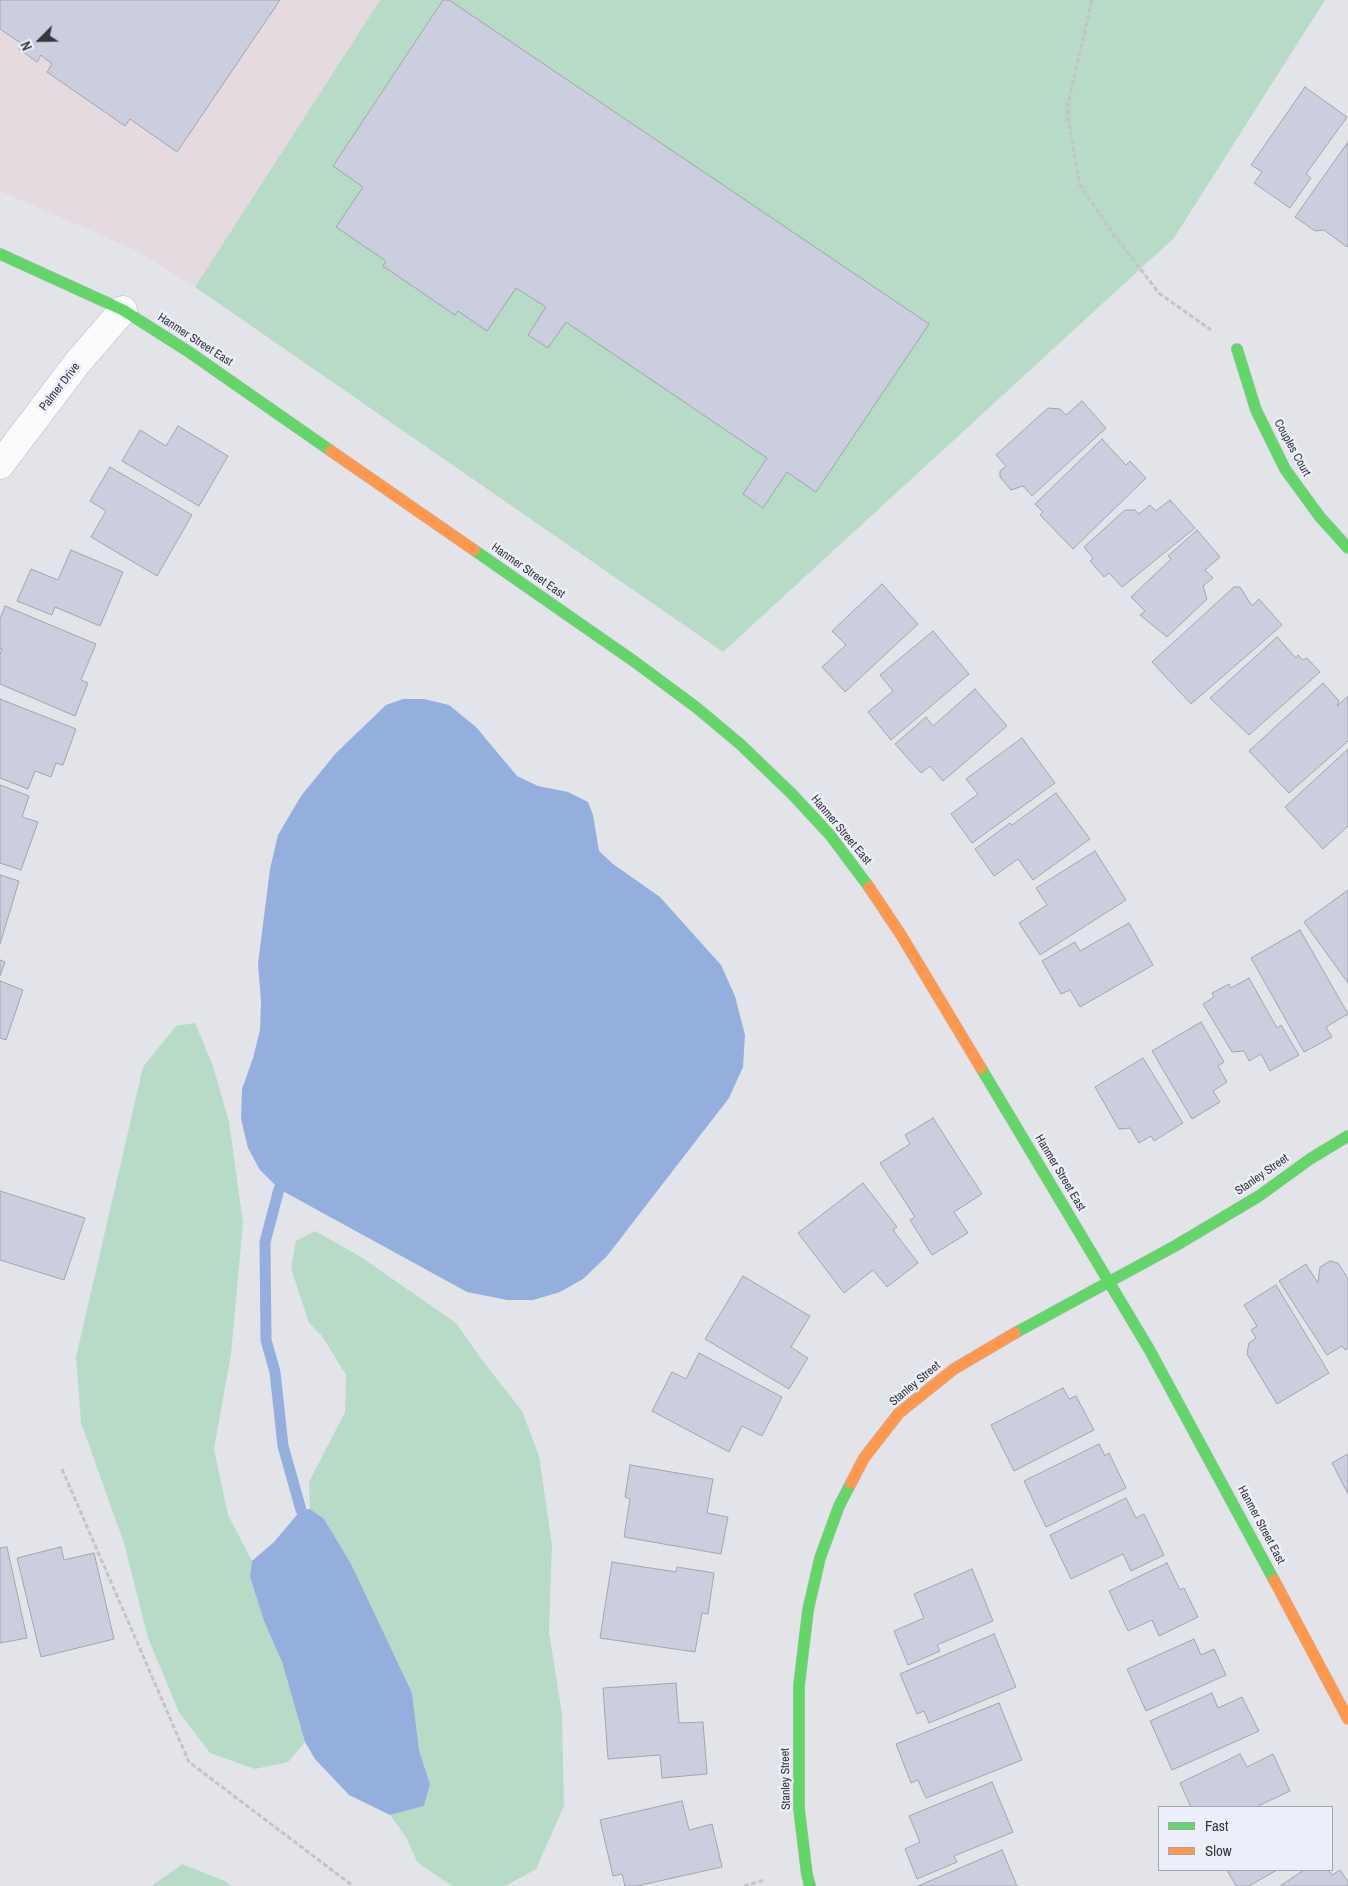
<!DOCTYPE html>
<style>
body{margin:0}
#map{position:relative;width:1348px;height:1886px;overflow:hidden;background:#e2e4ea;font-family:"Archivo Narrow",sans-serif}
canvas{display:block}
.legend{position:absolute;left:1158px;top:1806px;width:175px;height:65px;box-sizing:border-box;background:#eceffa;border:1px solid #a3a5ae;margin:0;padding:6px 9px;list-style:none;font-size:15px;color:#36373c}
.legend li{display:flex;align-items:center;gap:10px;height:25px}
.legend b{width:25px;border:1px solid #a3a5ae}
.north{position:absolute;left:15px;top:15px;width:50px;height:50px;-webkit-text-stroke:4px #eceffa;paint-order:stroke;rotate:247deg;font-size:14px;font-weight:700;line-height:20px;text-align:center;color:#36373c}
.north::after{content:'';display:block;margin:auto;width:18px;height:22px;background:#36373c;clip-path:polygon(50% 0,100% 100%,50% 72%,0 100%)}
</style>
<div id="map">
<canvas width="1348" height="1886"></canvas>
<ul class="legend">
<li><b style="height:6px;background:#63d668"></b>Fast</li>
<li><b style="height:6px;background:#ff974d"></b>Slow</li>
</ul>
<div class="north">N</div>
</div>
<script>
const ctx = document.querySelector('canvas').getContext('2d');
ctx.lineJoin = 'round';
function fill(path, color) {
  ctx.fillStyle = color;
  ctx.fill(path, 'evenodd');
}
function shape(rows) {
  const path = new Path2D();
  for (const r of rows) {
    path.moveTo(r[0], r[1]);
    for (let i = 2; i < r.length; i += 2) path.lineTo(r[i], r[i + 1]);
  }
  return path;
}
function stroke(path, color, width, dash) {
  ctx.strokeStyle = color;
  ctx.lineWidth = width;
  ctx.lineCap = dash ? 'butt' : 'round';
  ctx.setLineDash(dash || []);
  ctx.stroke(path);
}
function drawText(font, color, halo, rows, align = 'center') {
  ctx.font = font + ' "Archivo Narrow",sans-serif';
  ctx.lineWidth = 5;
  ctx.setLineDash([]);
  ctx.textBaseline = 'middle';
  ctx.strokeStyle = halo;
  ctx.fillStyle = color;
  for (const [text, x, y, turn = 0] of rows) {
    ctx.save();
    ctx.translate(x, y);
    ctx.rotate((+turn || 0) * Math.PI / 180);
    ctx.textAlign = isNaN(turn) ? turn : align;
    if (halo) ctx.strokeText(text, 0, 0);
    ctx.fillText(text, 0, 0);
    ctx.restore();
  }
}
fill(shape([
 [0,0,380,0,195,287,135,250,0,191]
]), '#e6dae1');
fill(shape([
 [380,0,1325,0,1174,238,723,652,195,287],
 [195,1023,213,1066,229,1122,243,1223,231,1354,214,1449,228,1515,252,1561,250,1577,264,1621,282,1662,305,1742,288,1762,255,1769,210,1753,179,1712,148,1638,124,1543,81,1423,76,1357,143,1067,176,1026],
 [315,1231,361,1257,456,1323,482,1360,522,1411,539,1456,552,1545,549,1632,562,1714,564,1806,536,1869,505,1886,452,1886,417,1862,406,1837,390,1815,424,1806,430,1784,419,1750,412,1693,324,1519,310,1509,309,1482,345,1412,346,1375,322,1336,309,1323,291,1268,296,1241],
 [182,1864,227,1882,230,1886,152,1886]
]), '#b8dbc8');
fill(shape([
 [403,699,424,699,449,705,476,727,517,776,538,786,568,792,588,802,593,815,599,851,613,864,660,897,721,965,735,996,745,1035,743,1067,729,1098,607,1256,583,1279,560,1292,533,1300,507,1300,467,1292,279,1189,260,1170,248,1148,241,1119,242,1089,253,1058,260,1030,261,1001,258,964,270,869,278,835,301,796,336,753,386,705],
 [310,1509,324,1519,351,1564,412,1693,419,1750,430,1784,424,1806,390,1815,349,1795,315,1759,305,1742,282,1662,264,1621,250,1577,252,1561,274,1542,301,1510]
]), '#94afdd');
stroke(shape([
 [279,1189,265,1242,266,1340,275,1372,283,1446,301,1510]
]), '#94afdd', 11);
const building = shape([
 [0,0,280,0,177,152,130,119,125,126,47,72,52,64,41,55,37,62,19,49,22,44,0,29,0,0],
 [443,0,449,0,929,324,816,492,787,472,763,508,743,494,767,458,566,322,548,348,528,335,546,307,516,288,487,331,458,311,455,315,383,266,386,261,336,227,363,187,333,166,443,0],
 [1305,87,1347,117,1306,174,1311,178,1290,208,1254,183,1262,172,1251,165,1305,87],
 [1348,142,1348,246,1347,247,1324,230,1315,231,1295,217,1348,142],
 [1082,401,1106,428,1032,496,1023,486,1011,490,1000,477,1000,471,1006,466,996,455,1048,408,1060,409,1066,415,1082,401],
 [178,426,228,456,199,506,122,461,140,430,166,446,178,426],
 [1102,439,1126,465,1130,461,1146,478,1073,549,1040,515,1043,512,1035,504,1102,439],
 [110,467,192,515,157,576,91,537,106,511,90,501,110,467],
 [1170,500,1195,528,1122,587,1109,573,1104,577,1090,561,1093,558,1084,547,1125,510,1135,510,1139,514,1150,505,1156,511,1170,500],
 [1197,530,1220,557,1205,570,1213,578,1203,586,1207,599,1167,637,1140,615,1145,611,1131,597,1171,559,1168,556,1197,530],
 [71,550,123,572,100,626,55,607,52,615,17,601,31,569,58,580,71,550],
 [882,584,918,624,845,692,822,667,846,645,832,631,882,584],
 [1234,587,1240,587,1252,606,1259,599,1282,625,1191,704,1152,662,1234,587],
 [5,606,96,644,81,680,88,683,75,716,0,684,0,655,2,649,0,649,0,619,5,606],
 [933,631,969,674,891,740,868,712,893,691,880,675,933,631],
 [1277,637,1296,658,1298,655,1303,660,1307,658,1320,672,1249,735,1210,698,1277,637],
 [1323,683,1339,701,1337,706,1348,696,1348,741,1289,793,1249,751,1323,683],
 [975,689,1007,726,943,781,930,766,921,773,895,744,926,717,933,726,975,689],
 [0,699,76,729,63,765,56,763,51,777,35,771,28,789,0,778,0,699],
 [1022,738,1055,783,972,843,951,814,978,794,966,779,1022,738],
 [1348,749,1348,826,1323,849,1285,807,1348,749],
 [0,785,29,796,22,817,38,822,21,870,0,863,0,785],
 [1056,793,1090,839,1033,880,1018,859,994,876,975,849,1010,823,1012,825,1056,793],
 [1095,851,1126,900,1040,955,1019,923,1047,905,1036,888,1095,851],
 [0,875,19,881,0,944,0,875],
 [1348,890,1348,983,1304,922,1348,890],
 [1129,923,1153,965,1080,1007,1070,990,1061,994,1042,961,1075,942,1080,951,1129,923],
 [1300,930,1348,1014,1326,1027,1332,1037,1304,1052,1251,958,1300,930],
 [0,960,5,962,0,976,0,960],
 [1249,978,1277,1028,1281,1025,1299,1055,1270,1071,1261,1054,1249,1061,1244,1051,1232,1052,1203,1004,1214,997,1212,993,1229,984,1231,988,1249,978],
 [0,981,23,990,6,1040,0,1038,0,981],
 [1201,1022,1224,1062,1218,1066,1227,1082,1213,1091,1220,1102,1192,1119,1152,1051,1201,1022],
 [1143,1058,1183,1123,1154,1141,1151,1136,1139,1143,1130,1128,1119,1129,1095,1087,1143,1058],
 [933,1118,982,1194,954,1212,968,1233,932,1255,910,1220,915,1217,880,1163,910,1144,905,1135,933,1118],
 [863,1183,897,1227,893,1230,918,1263,887,1287,873,1270,844,1293,798,1233,863,1183],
 [0,1191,85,1218,64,1280,0,1260,0,1191],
 [1330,1261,1338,1263,1348,1279,1348,1348,1345,1350,1342,1346,1327,1355,1279,1281,1306,1264,1318,1283,1320,1267,1330,1261],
 [743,1276,810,1316,791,1347,808,1358,789,1389,705,1339,743,1276],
 [1276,1285,1329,1373,1277,1404,1247,1354,1249,1343,1256,1338,1251,1330,1257,1326,1244,1305,1276,1285],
 [699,1353,782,1397,762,1436,742,1426,729,1452,652,1411,672,1372,686,1379,699,1353],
 [1063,1388,1069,1399,1076,1396,1094,1430,1014,1471,991,1425,1063,1388],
 [1099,1444,1105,1456,1109,1453,1126,1488,1046,1527,1024,1481,1099,1444],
 [1348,1454,1348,1494,1332,1463,1348,1454],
 [630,1465,713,1479,707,1513,728,1517,721,1554,624,1537,630,1499,625,1497,630,1465],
 [1126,1498,1136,1518,1144,1514,1164,1555,1131,1571,1123,1554,1071,1579,1050,1535,1126,1498],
 [7,1547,27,1638,0,1643,0,1548,7,1547],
 [61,1547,64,1560,94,1553,114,1639,41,1657,17,1558,61,1547],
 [612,1562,676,1572,677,1567,714,1573,708,1614,702,1613,695,1652,600,1638,612,1562],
 [1167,1563,1180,1590,1184,1588,1198,1617,1159,1636,1152,1620,1128,1631,1109,1591,1167,1563],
 [972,1569,993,1621,937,1645,940,1651,908,1665,894,1631,924,1618,914,1594,972,1569],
 [994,1634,1016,1687,929,1723,924,1711,917,1714,900,1674,994,1634],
 [1194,1639,1201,1655,1214,1649,1226,1675,1146,1711,1127,1669,1194,1639],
 [676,1683,679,1723,703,1722,707,1774,662,1778,660,1755,608,1759,603,1688,676,1683],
 [1212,1693,1218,1708,1242,1697,1259,1731,1172,1770,1150,1721,1212,1693],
 [999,1703,1022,1760,926,1798,918,1780,911,1783,896,1744,999,1703],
 [1240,1754,1247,1767,1273,1754,1290,1791,1256,1807,1191,1807,1180,1783,1240,1754],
 [992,1782,1013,1832,954,1856,957,1862,917,1879,905,1849,920,1842,909,1816,992,1782],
 [682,1801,689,1830,712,1824,722,1867,637,1886,625,1886,622,1874,613,1876,600,1820,682,1801],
 [1002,1850,1017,1886,918,1886,1002,1850],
 [1227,1870,1277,1870,1249,1886,1236,1886,1227,1870],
 [1304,1870,1328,1870,1332,1875,1340,1870,1348,1882,1348,1886,1280,1886,1304,1870]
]);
fill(building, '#cacede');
stroke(building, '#a4a5aa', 1);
const street = shape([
 [0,465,78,362,123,310]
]);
const fast = shape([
 [0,254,123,310,189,352,331,451],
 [1237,349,1256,410,1285,469,1320,517,1348,548],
 [474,550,635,662,697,708,740,744,792,794,830,835,869,887],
 [981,1068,1149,1349,1274,1580],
 [1015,1333,1175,1246,1259,1196,1310,1159,1348,1136],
 [810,1886,807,1875,799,1809,799,1686,808,1610,820,1558,839,1506,851,1483]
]);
const slow = shape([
 [331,451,474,550],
 [869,887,901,935,981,1068],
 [851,1483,864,1458,899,1413,954,1369,1015,1333],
 [1274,1580,1348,1719]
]);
stroke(street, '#b6b7bc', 29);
stroke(fast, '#b6b7bc', 12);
stroke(slow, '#b6b7bc', 12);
stroke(shape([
 [1092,0,1067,108,1079,183,1113,234,1159,293,1211,330],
 [62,1469,189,1762,353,1886],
 [744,1886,765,1880]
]), '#c3c4c6', 3, [5, 2.5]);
stroke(street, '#fbfbfc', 28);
stroke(fast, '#63d668', 11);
stroke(slow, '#ff974d', 11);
drawText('12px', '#36373c', '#eceffa', [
 ["Hanmer Street East",195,340,33],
 ["Palmer Drive",60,387,-52],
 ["Couples Court",1292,448,61],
 ["Hanmer Street East",528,571,35],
 ["Hanmer Street East",841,830,50],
 ["Hanmer Street East",1060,1173,59],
 ["Stanley Street",1262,1175,-35],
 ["Stanley Street",915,1384,-40],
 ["Hanmer Street East",1261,1525,62],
 ["Stanley Street",786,1779,-91]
]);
</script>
